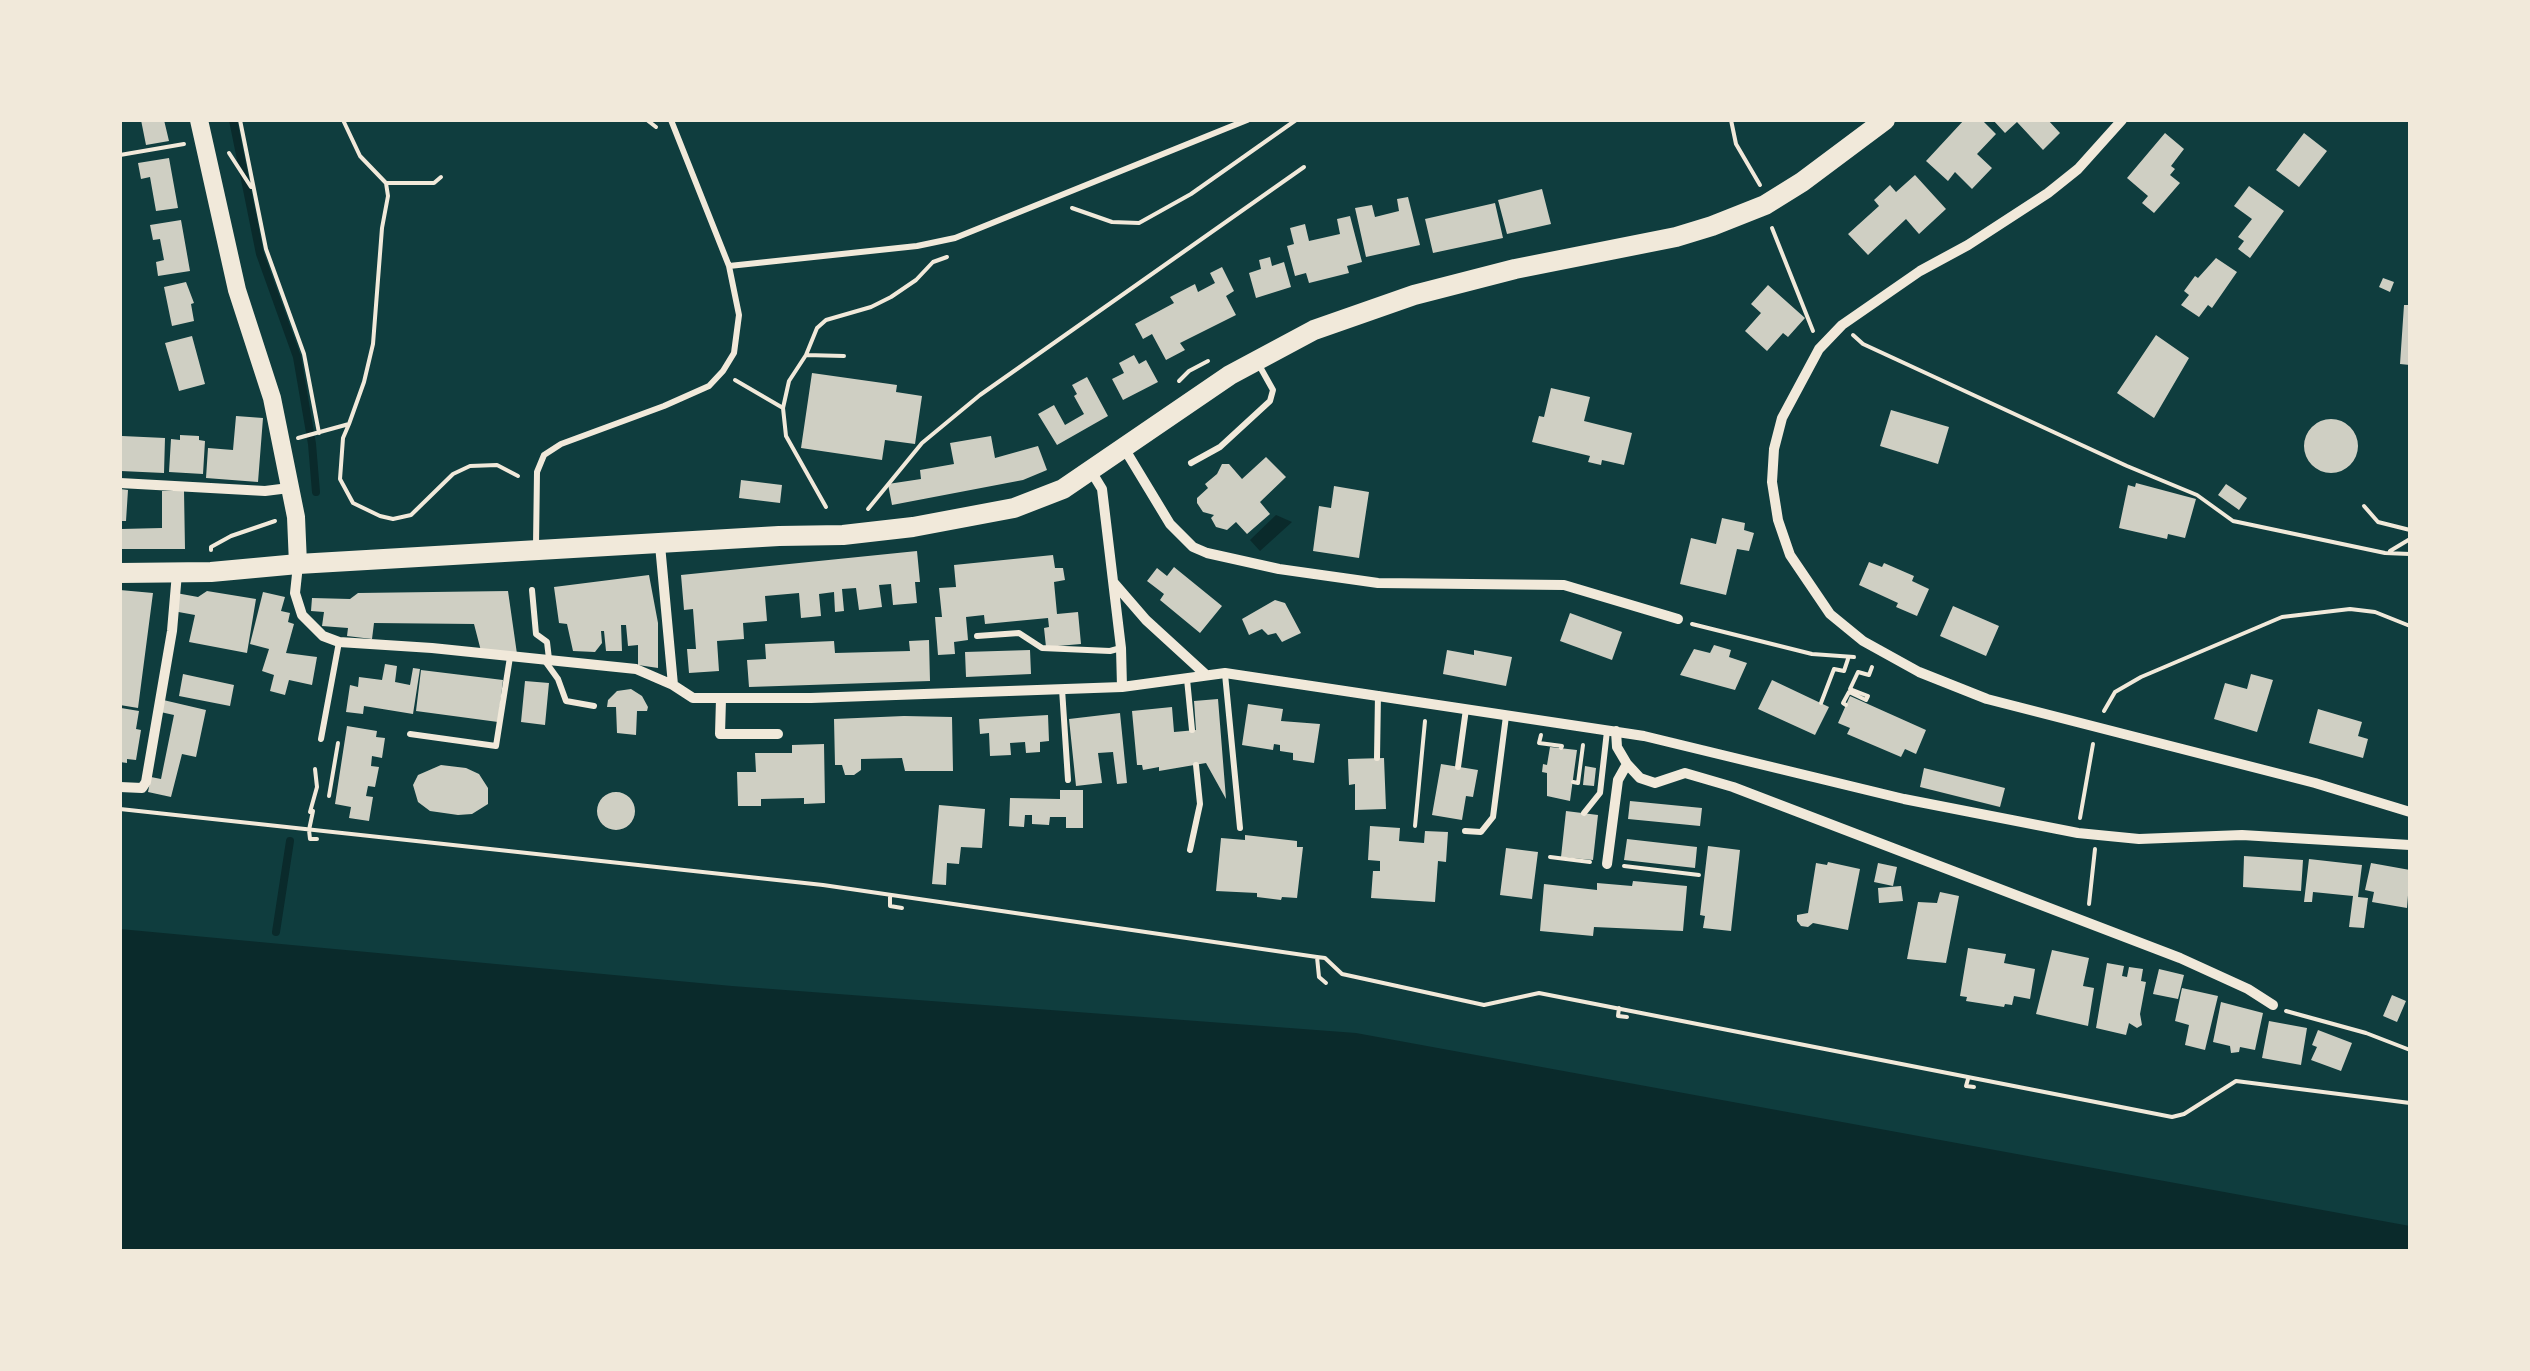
<!DOCTYPE html>
<style>
body{margin:0}
#map{position:relative;width:2530px;height:1371px;overflow:hidden;background:#0f3d3e;font-family:"Public Sans",sans-serif}
canvas{display:block}
.frame{position:absolute;inset:0;border:122px solid #f1e9da;pointer-events:none}
</style>
<div id="map">
<canvas width="2530" height="1371"></canvas>
<div class="frame"></div>
</div>
<script>
const ctx = document.querySelector('canvas').getContext('2d');
ctx.lineJoin = 'round';
function fill(path, color) {
  ctx.fillStyle = color;
  ctx.fill(path, 'evenodd');
}
function shape(rows) {
  const path = new Path2D();
  for (const r of rows) {
    if (r.length === 3) {
      path.moveTo(r[0] + r[2], r[1]);
      path.arc(r[0], r[1], r[2], 0, 2 * Math.PI);
      continue;
    }
    path.moveTo(r[0], r[1]);
    for (let i = 2; i < r.length; i += 2) path.lineTo(r[i], r[i + 1]);
  }
  return path;
}
function stroke(path, color, width, dash) {
  ctx.strokeStyle = color;
  ctx.lineWidth = width;
  ctx.lineCap = dash ? 'butt' : 'round';
  ctx.setLineDash(dash || []);
  ctx.stroke(path);
}
fill(shape([
 [1276,515,1292,522,1260,551,1250,540],
 [120,929,732,986,1356,1033,2410,1226,2410,1251,120,1251]
]), '#0a2a2b');
stroke(shape([
 [233,120,260,254,297,357,312,444,316,492],
 [276,932,290,841]
]), '#0a2a2b', 8);
fill(shape([
 [141,120,164,120,169,141,146,145],
 [1964,120,1982,120,1996,134,1977,154,1992,168,1972,189,1955,172,1948,181,1926,161],
 [1993,120,2048,120,2060,133,2043,150,2017,122,2005,133],
 [2165,133,2184,149,2171,166,2175,169,2170,175,2180,183,2154,213,2142,203,2148,196,2127,178],
 [2304,133,2327,151,2299,187,2276,170],
 [169,158,178,208,156,211,150,177,141,179,138,163],
 [1915,175,1946,209,1919,234,1906,219,1868,255,1848,234,1879,206,1874,200,1890,185,1896,192],
 [2249,186,2284,211,2250,258,2238,249,2244,241,2238,237,2252,219,2234,206],
 [1542,189,1551,224,1507,234,1498,200],
 [1408,197,1420,245,1366,257,1355,208,1372,205,1375,217,1399,211,1397,199],
 [1495,203,1503,238,1433,253,1425,219],
 [1350,216,1362,262,1347,266,1349,273,1309,283,1306,273,1295,276,1287,246,1294,244,1290,228,1305,224,1309,241,1340,234,1337,219],
 [181,220,190,271,158,276,156,262,164,260,160,239,153,240,150,225],
 [1270,257,1272,266,1284,262,1291,287,1256,298,1249,273,1261,269,1259,260],
 [2216,258,2237,272,2212,308,2208,305,2199,317,2181,305,2189,295,2184,291,2195,276,2198,278],
 [1222,267,1234,291,1226,296,1236,315,1180,343,1185,350,1166,360,1152,334,1143,339,1135,324,1174,303,1170,297,1195,284,1198,292,1215,283,1210,273],
 [2383,278,2394,282,2390,292,2379,287],
 [186,282,194,303,191,304,194,321,172,326,164,287],
 [1768,285,1805,318,1788,337,1783,333,1767,351,1745,331,1761,313,1751,304],
 [2404,305,2410,305,2410,365,2400,364],
 [2156,335,2189,358,2154,418,2117,393],
 [192,336,205,384,179,391,165,343],
 [1134,355,1139,364,1146,360,1158,382,1123,400,1112,379,1124,373,1119,363],
 [812,373,897,385,896,392,922,396,915,444,885,440,882,460,801,448],
 [1087,377,1108,416,1057,445,1038,414,1054,405,1065,425,1084,414,1074,396,1077,394,1072,385],
 [1551,388,1590,397,1584,421,1632,433,1624,465,1602,460,1601,465,1588,462,1590,456,1532,442,1539,416,1544,417],
 [1891,410,1949,427,1938,464,1880,446],
 [236,416,263,418,258,482,206,478,208,448,233,450],
 [2331,446,27],
 [180,435,199,436,199,440,205,441,203,474,169,472,171,439,180,440],
 [122,436,165,438,164,473,121,471],
 [991,436,995,458,1038,446,1047,470,1023,480,892,505,888,484,921,479,920,470,954,464,950,443],
 [1266,457,1286,477,1260,502,1270,514,1247,534,1236,522,1227,530,1216,527,1211,518,1214,515,1203,512,1197,503,1197,498,1208,488,1205,484,1217,474,1222,464,1229,464,1242,479],
 [741,480,782,485,780,503,739,498],
 [2136,483,2196,499,2185,538,2168,534,2167,539,2119,528,2128,485,2135,487],
 [2226,484,2247,498,2239,510,2218,495],
 [1334,486,1369,492,1359,558,1313,551,1319,506,1331,508],
 [120,489,128,490,126,521,120,521],
 [162,491,184,491,185,549,120,549,121,529,162,528],
 [1722,518,1745,523,1744,530,1754,533,1749,551,1737,549,1726,595,1680,584,1691,538,1716,544],
 [917,551,920,582,915,582,917,603,893,605,891,584,879,585,882,607,859,610,856,588,842,589,844,611,835,612,834,592,819,594,821,616,801,618,799,593,765,596,767,621,743,623,744,639,717,641,719,671,689,673,687,649,696,649,693,609,684,610,681,575],
 [1053,555,1055,568,1063,568,1065,580,1054,582,1057,614,1078,612,1081,644,1046,647,1044,628,1049,627,1048,618,985,624,984,615,966,617,968,640,954,642,955,654,938,655,935,617,942,617,939,588,956,587,954,565],
 [1869,562,1882,567,1884,563,1914,576,1912,581,1929,589,1917,616,1896,607,1898,603,1859,585],
 [1174,567,1222,606,1200,633,1160,600,1164,594,1147,581,1157,568,1167,576],
 [649,575,658,623,658,668,638,665,638,645,628,646,626,625,621,625,622,651,606,651,604,631,601,631,602,643,595,652,573,651,567,624,559,623,554,587],
 [120,590,153,593,138,708,120,705],
 [207,591,256,599,247,653,189,642,195,615,173,611,176,593,198,597],
 [508,591,517,654,481,651,474,624,374,623,372,639,347,636,348,628,322,626,324,612,311,611,312,598,350,599,358,593],
 [263,592,285,597,281,611,290,613,288,622,294,624,286,653,317,657,312,685,289,680,285,695,270,691,274,675,262,671,269,649,250,644],
 [1275,600,1285,603,1301,633,1282,642,1276,633,1268,635,1262,629,1249,635,1242,619],
 [1953,606,1999,626,1986,656,1940,636],
 [1570,613,1622,632,1612,660,1560,641],
 [929,640,930,681,749,687,747,660,766,659,765,644,834,641,835,653,910,651,909,641],
 [1714,645,1731,650,1729,657,1747,663,1735,690,1680,675,1694,649,1710,653],
 [1030,650,1031,674,966,677,965,652],
 [1447,650,1474,655,1474,650,1512,657,1506,686,1443,674],
 [385,664,397,666,395,682,410,685,413,668,420,669,413,714,364,706,363,714,346,712,350,685,358,687,359,677,382,680],
 [421,670,503,680,498,722,416,711],
 [183,674,234,685,230,706,179,696],
 [2251,674,2273,680,2257,732,2214,719,2225,683,2247,689],
 [1772,680,1829,707,1815,735,1758,709],
 [525,681,549,683,545,725,521,722],
 [631,689,642,696,648,707,647,711,637,711,636,735,617,733,616,707,607,707,608,700,617,691],
 [1850,696,1926,730,1916,754,1905,749,1901,757,1847,734,1850,728,1838,723],
 [159,699,206,710,196,757,182,754,171,797,148,792,151,777,161,779,174,715,156,711],
 [1218,699,1226,799,1206,763,1159,771,1159,767,1143,770,1142,765,1137,765,1132,711,1172,707,1174,732,1196,730,1194,701],
 [1248,704,1283,709,1281,721,1320,724,1314,763,1293,760,1293,753,1280,751,1280,745,1274,744,1273,750,1242,745],
 [121,708,139,711,136,729,141,730,136,760,127,759,127,763,120,762],
 [2318,709,2362,722,2358,736,2368,739,2363,758,2309,743],
 [1120,713,1127,783,1117,784,1113,752,1098,753,1102,783,1076,786,1069,719],
 [1048,715,1049,741,1040,742,1040,752,1026,753,1025,742,1010,743,1011,755,990,756,989,733,980,734,979,719],
 [904,716,952,717,953,771,905,771,902,758,861,759,861,770,854,775,845,775,842,765,835,765,834,719],
 [347,726,377,731,376,737,385,738,382,758,372,756,371,766,379,767,375,787,368,786,366,796,373,797,369,821,349,818,351,807,335,804],
 [824,744,825,803,804,804,804,798,761,799,761,806,738,806,737,772,756,772,755,753,792,753,792,745],
 [1550,747,1577,750,1570,801,1547,796,1547,773,1542,772,1543,764,1547,765],
 [1384,758,1386,809,1355,810,1355,784,1349,785,1348,759],
 [1441,764,1478,770,1473,797,1466,796,1462,820,1432,815],
 [441,765,466,768,479,774,488,788,488,804,472,814,458,815,430,811,418,802,413,785,418,775],
 [1585,766,1596,768,1594,786,1583,785],
 [1924,768,2005,788,2000,807,1920,787],
 [1060,790,1083,790,1083,828,1066,828,1066,817,1050,817,1049,825,1032,824,1032,815,1025,815,1024,827,1009,826,1010,798,1060,799],
 [616,811,19],
 [1630,801,1702,808,1700,826,1628,819],
 [939,805,985,809,982,848,961,847,959,864,947,863,946,885,932,884],
 [1566,811,1598,815,1593,860,1561,857],
 [1370,826,1400,828,1399,841,1424,843,1425,831,1448,832,1446,862,1438,861,1435,902,1371,898,1373,871,1380,871,1380,861,1368,860],
 [1245,835,1297,841,1297,847,1303,847,1297,898,1282,897,1281,900,1257,897,1257,893,1216,891,1221,838,1245,840],
 [1627,839,1697,847,1695,868,1624,860],
 [1708,846,1740,850,1731,931,1703,928,1705,916,1700,915],
 [1506,848,1538,852,1532,899,1500,895],
 [2244,856,2303,860,2301,891,2243,887],
 [2309,859,2362,865,2358,897,2368,898,2364,928,2349,927,2353,896,2313,892,2312,902,2304,902],
 [1828,862,1860,869,1848,930,1813,923,1808,927,1801,926,1797,921,1797,915,1808,913,1816,863,1827,865],
 [1878,863,1897,867,1893,886,1874,882],
 [2371,863,2410,870,2407,908,2372,902,2374,892,2365,890],
 [1633,881,1687,886,1683,931,1594,927,1593,936,1540,931,1544,884,1597,890,1597,883,1632,886],
 [1901,886,1903,901,1879,903,1878,888],
 [1940,892,1959,896,1946,963,1907,959,1918,902,1937,903],
 [1968,948,2006,954,2004,963,2035,969,2030,999,2014,996,2012,1005,2005,1004,2004,1007,1966,1001,1967,997,1960,996],
 [2052,950,2089,958,2083,986,2094,988,2088,1026,2036,1014],
 [2107,963,2124,966,2122,976,2127,977,2129,967,2143,969,2141,981,2146,982,2140,1014,2142,1025,2137,1028,2129,1023,2126,1035,2096,1028],
 [2159,969,2184,975,2178,999,2153,994],
 [2182,988,2218,996,2205,1050,2185,1045,2189,1025,2175,1021],
 [2392,995,2406,1001,2397,1022,2383,1016],
 [2221,1002,2263,1013,2255,1050,2240,1047,2239,1052,2231,1053,2230,1046,2213,1042],
 [2269,1021,2307,1028,2301,1065,2262,1058],
 [2318,1030,2352,1043,2341,1071,2311,1060,2317,1047,2312,1045]
]), '#cfcfc3');
stroke(shape([
 [240,120,266,249,304,354,319,433],
 [343,120,360,156,386,183],
 [647,120,656,127],
 [1731,120,1736,144,1760,185],
 [229,153,251,187],
 [120,155,184,144],
 [1072,208,1112,222,1139,223,1191,194,1296,120],
 [1772,228,1813,331],
 [1853,335,1863,344,2127,466,2197,495,2233,521,2385,553,2410,554],
 [806,355,817,328,826,320,871,307,891,297,916,280,933,262,947,257],
 [735,380,783,408,786,436,826,507],
 [1179,381,1189,371,1208,361],
 [783,408,789,381,806,355,844,356],
 [349,424,343,438,340,479,353,503,380,516,393,519,411,515,453,474,470,466,497,465,518,476],
 [298,438,349,424,364,382,373,344,382,228,388,196,386,183,434,183,441,177],
 [2364,506,2378,522,2410,530],
 [868,509,922,443,980,395,1304,167],
 [211,550,211,547,231,536,275,521],
 [2390,551,2410,539],
 [1692,624,1812,654,1854,657],
 [1821,703,1834,669,1844,671,1848,659],
 [1846,705,1843,703,1849,692,1866,700,1868,696,1850,689,1858,672,1869,675,1872,667],
 [2104,711,2115,692,2141,677,2282,617,2350,609,2375,612,2410,626],
 [1541,735,1539,743,1562,746,1561,748],
 [315,769,317,787,310,812,313,811,309,830,310,839,317,839],
 [1573,782,1578,783,1583,745],
 [329,796,338,743],
 [120,809,823,885,1317,957,1325,958,1342,974,1484,1005,1539,993,2172,1117,2184,1114,2236,1081,2410,1103],
 [2080,818,2093,744],
 [1415,826,1425,721],
 [1550,857,1590,862],
 [1624,866,1699,875],
 [890,895,890,906,902,908],
 [2089,904,2095,849],
 [1317,957,1319,977,1326,983],
 [1619,1008,1618,1016,1627,1017],
 [2286,1011,2366,1033,2410,1050],
 [1968,1079,1966,1086,1974,1087]
]), '#f1e9da', 4);
stroke(shape([
 [729,266,917,246,955,238,1247,120],
 [1191,463,1220,447,1270,401,1273,390,1259,365],
 [536,545,537,472,544,455,561,444,664,406,709,386,723,371,734,353,739,315,729,266,671,120],
 [532,590,536,634,547,642,549,659],
 [977,636,1019,633,1042,648,1110,651,1121,648],
 [545,661,558,679,566,701,594,706],
 [1225,674,1240,828],
 [1187,679,1192,730],
 [1062,689,1068,780],
 [410,734,496,746,510,657],
 [321,739,339,642],
 [1377,758,1378,694],
 [1458,767,1466,709],
 [1584,813,1600,793,1607,731],
 [1465,831,1481,832,1493,817,1506,716],
 [1190,850,1200,804,1196,765]
]), '#f1e9da', 6);
stroke(shape([
 [2122,120,2078,169,2048,193,1968,245,1920,271,1842,325,1819,349,1782,418,1774,449,1772,482,1778,520,1790,555,1830,614,1863,641,1919,672,1987,699,2315,783,2410,812],
 [1124,448,1170,524,1193,547,1207,553,1279,569,1378,583,1564,585,1678,619],
 [1091,471,1102,489,1121,648,1122,687],
 [120,483,265,491,289,488],
 [660,545,673,685],
 [298,565,295,593,302,615,323,636,339,642,432,648,636,669,673,685,693,698,811,698,1122,687,1225,673,1644,736,1904,799,2078,833,2139,839,2242,835,2410,845],
 [1114,583,1146,620,1205,674],
 [721,699,720,734,778,734],
 [1616,731,1617,747,1627,764,1640,778,1655,783,1685,773,1733,787,2180,958,2248,989,2273,1005],
 [120,787,142,788,146,782,172,631,177,573],
 [1607,864,1618,780,1627,764]
]), '#f1e9da', 10);
stroke(shape([
 [199,120,237,290,272,398,296,517,298,564]
]), '#f1e9da', 18);
stroke(shape([
 [120,573,211,572,298,564,779,536,843,535,913,527,1014,508,1063,489,1230,375,1314,330,1414,295,1515,269,1676,237,1712,226,1765,205,1802,182,1885,120]
]), '#f1e9da', 20);
</script>
